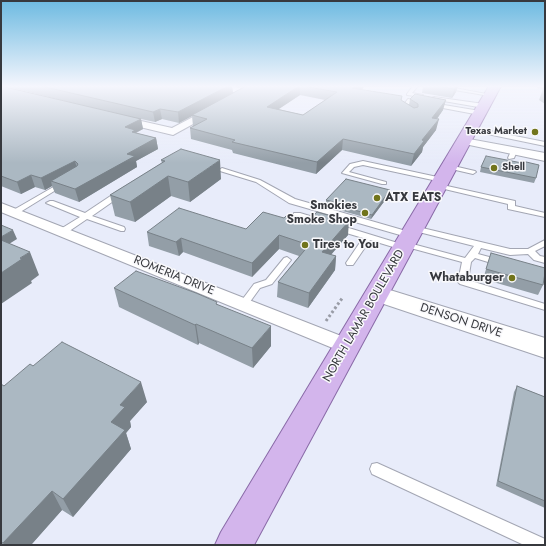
<!DOCTYPE html>
<style>
body{margin:0}
#map{position:relative;width:546px;height:546px;overflow:hidden;background:#e8ecfa;font-family:Jost,sans-serif}
canvas{display:block}
.frame{position:absolute;inset:0;border:2px solid #37393e;pointer-events:none}
</style>
<div id="map">
<canvas width="546" height="546"></canvas>
<div class="frame"></div>
</div>
<script>
const ctx = document.querySelector('canvas').getContext('2d');
ctx.lineJoin = 'round';
function shape(rows) {
  const path = new Path2D();
  for (const r of rows) {
    path.moveTo(r[0], r[1]);
    for (let i = 2; i < r.length; i += 2) path.lineTo(r[i], r[i + 1]);
  }
  return path;
}
function stroke(path, color, width, dash) {
  ctx.strokeStyle = color;
  ctx.lineWidth = width;
  ctx.lineCap = dash ? 'butt' : 'round';
  ctx.setLineDash(dash || []);
  ctx.stroke(path);
}
function fill(path, color) {
  ctx.fillStyle = color;
  ctx.fill(path, 'evenodd');
}
function drawText(font, color, halo, rows, align = 'center') {
  ctx.font = font + ' Jost,sans-serif';
  ctx.lineWidth = 3;
  ctx.setLineDash([]);
  ctx.textBaseline = 'middle';
  ctx.strokeStyle = halo;
  ctx.fillStyle = color;
  for (const [text, x, y, turn = 0] of rows) {
    ctx.save();
    ctx.translate(x, y);
    ctx.rotate((+turn || 0) * Math.PI / 180);
    ctx.textAlign = isNaN(turn) ? turn : align;
    if (halo) ctx.strokeText(text, 0, 0);
    ctx.fillText(text, 0, 0);
    ctx.restore();
  }
}
const service = shape([
 [413,86,418,86,412,93,423,95,423,97,407,95,407,94,413,86],
 [431,86,444,86,492,95,490,96,431,86],
 [538,86,545,86,545,88,538,87,538,86],
 [434,97,484,104,487,106,484,108,432,99,432,98,434,97],
 [408,99,480,111,483,113,480,115,411,102,406,109,410,111,407,113,400,109,408,99],
 [470,127,545,142,545,146,468,130,467,129,470,127],
 [514,149,517,151,514,158,509,159,508,158,511,151,514,149],
 [363,161,442,178,445,180,442,182,363,165,354,167,349,172,386,182,386,184,382,184,342,173,350,164,363,161],
 [449,165,475,171,476,172,473,174,447,168,447,166,449,165],
 [222,168,260,180,295,199,413,233,414,235,413,237,407,237,289,203,256,182,220,171,219,170,222,168],
 [62,182,65,184,64,185,17,214,14,214,10,212,62,182],
 [438,184,515,201,515,206,545,213,545,217,508,209,508,204,436,187,436,185,438,184],
 [118,191,121,191,125,193,92,216,124,227,125,229,124,231,121,231,87,219,65,234,59,234,58,232,59,230,80,217,46,203,50,201,53,201,85,213,118,191],
 [294,213,300,213,323,220,324,222,320,224,317,224,294,217,294,213],
 [333,225,339,225,401,244,405,242,465,258,474,246,411,230,410,228,414,226,510,249,528,249,545,240,545,246,535,251,540,256,545,257,545,263,534,260,528,254,510,255,481,248,478,254,504,261,505,263,501,266,475,258,471,262,468,280,545,304,545,310,460,284,458,282,462,262,407,247,403,250,370,240,353,265,347,265,346,263,363,238,333,229,332,227,333,225],
 [287,257,291,260,272,284,260,288,247,306,241,306,239,304,254,284,266,280,284,258,287,257],
 [377,463,545,539,545,545,524,545,372,474,370,469,372,464,377,463]
]);
const minor = shape([
 [214,86,231,86,248,90,250,92,245,95,215,88,214,86],
 [212,107,215,108,217,110,215,112,173,135,115,121,114,119,119,116,172,128,212,107],
 [464,138,545,153,545,161,460,143,458,141,460,139,464,138],
 [1,203,354,341,357,346,354,351,347,354,340,351,1,212,1,203]
]);
const tertiary = shape([
 [377,286,545,338,545,358,369,299,365,294,369,289,377,286]
]);
const primary = shape([
 [489,86,501,86,254,545,215,545,221,532,489,86]
]);
stroke(service, '#a3a6b3', 2);
stroke(minor, '#a3a6b3', 2);
stroke(tertiary, '#a3a6b3', 2);
stroke(primary, '#896aa7', 2);
stroke(shape([
 [326,321,343,297]
]), '#999ca6', 3, [2.5, 2.5]);
fill(service, '#fff');
fill(minor, '#fff');
fill(tertiary, '#fff');
fill(primary, '#d3b5ec');
fill(shape([
 [1,86,85,106,4,86,232,86,233,93,244,87,239,86,365,86,361,90,402,96,401,101,409,105,410,99,443,110,437,119,436,130,423,147,422,152,411,166,342,150,316,174,233,153,232,150,191,139,190,128,194,126,193,126,192,116,179,123,162,119,155,122,141,119,143,129,136,133,156,138,158,149,136,161,137,167,79,202,55,193,52,186,45,190,35,187,21,194,1,186],
 [300,95,325,100,303,115,278,109],
 [423,86,458,86,456,92,452,98,422,93],
 [544,86,545,86,545,104,539,100],
 [161,160,221,179,190,202,171,196,135,222,115,216,110,195,162,163],
 [522,163,536,178,534,183,480,172,481,167],
 [390,190,389,195,371,219,332,208,332,206,326,205,326,200],
 [284,218,348,235,331,255,336,256,335,270,308,308,277,297,278,282,299,256,279,249,252,277,183,252,179,256,149,246,147,232,246,229],
 [491,253,543,285,538,295,483,279],
 [114,288,217,304,271,346,253,368,199,343,198,345,119,307],
 [33,366,147,402,130,421,131,427,126,433,131,449,73,517,62,510,31,545,1,545,4,386],
 [517,386,545,397,545,508,496,486,514,392]
]), '#939ea7');
fill(shape([
 [228,86,232,86,233,94,179,123,178,112],
 [299,86,300,86,300,95,267,117,267,107],
 [355,86,365,86,352,98,352,88],
 [456,86,458,86,456,92,452,98,454,89],
 [446,100,443,110,430,128,432,118],
 [160,109,162,119,155,122,153,112],
 [141,119,143,129,135,133,125,127],
 [439,119,436,130,423,147,422,152,411,166,414,154,422,140],
 [156,138,158,149,136,161,137,167,79,202,75,189,127,154],
 [343,139,342,150,316,174,317,162],
 [220,160,221,179,190,202,188,182],
 [75,161,78,173,51,181,52,186,45,190,41,178],
 [31,175,35,187,21,194,17,182],
 [168,176,171,196,135,222,130,202],
 [390,190,389,195,371,219,372,215],
 [349,221,348,235,321,266,322,252],
 [13,230,17,239,1,249,1,237],
 [279,235,279,249,252,277,252,263],
 [181,238,183,252,179,256,176,242],
 [30,252,39,275,31,281,32,283,1,304,1,273,20,258],
 [336,256,335,270,308,308,309,293],
 [196,324,199,343,198,345,195,325],
 [271,326,271,346,253,368,252,348],
 [141,382,147,402,130,421,131,427,126,433,131,449,73,517,63,499,111,422,120,405],
 [52,491,62,510,31,545,5,545,3,543]
]), '#788188');
const building = shape([
 [1,86,141,119,125,127,135,130,132,132,156,138,127,154,135,156,75,189,51,181,77,166,78,164,75,161,41,178,31,175,17,182,1,176,1,86],
 [41,86,228,86,178,112,160,109,153,112,41,86],
 [246,86,299,86,267,107,303,115,337,92,303,86,355,86,352,88,402,96,401,100,414,108,418,107,418,104,410,99,415,94,446,100,432,118,439,119,422,140,424,141,414,154,343,139,317,162,232,142,235,140,190,128,207,119,192,115,246,86],
 [437,86,456,86,454,89,437,86],
 [544,86,545,86,545,91,543,90,544,86],
 [181,149,220,160,188,182,168,176,130,202,110,195,165,161,161,160,181,149],
 [486,156,522,163,522,161,539,165,536,178,481,167,486,156],
 [346,179,390,190,372,215,333,204,334,202,326,200,346,179],
 [179,208,246,229,263,212,284,218,287,215,307,221,317,212,349,221,322,252,336,256,309,293,278,282,309,245,279,235,252,263,181,238,176,242,147,232,179,208],
 [1,225,13,230,1,237,1,225],
 [1,240,30,252,20,258,22,259,1,273,1,240],
 [491,253,545,268,545,273,543,285,486,269,491,253],
 [136,271,196,293,217,302,216,304,271,326,252,348,196,324,195,325,114,288,136,271],
 [62,342,141,382,120,405,125,407,111,422,125,430,63,499,52,491,3,543,1,542,1,384,4,386,30,364,33,366,62,342],
 [517,386,545,397,545,501,498,481,517,386]
]);
fill(building, '#abb8c2');
stroke(building, '#788188', 1);
const sky = ctx.createLinearGradient(0, 0, 0, 163);
sky.addColorStop(0, '#6dbae1');
sky.addColorStop(0.53, '#f5f6fd');
sky.addColorStop(1, '#f5f6fd00');
ctx.fillStyle = sky;
ctx.fillRect(0, 0, 546, 163);
for (const [x, y, r, color] of [
 [535,132,4,"#71741b"],
 [494,168,4,"#71741b"],
 [377,198,4,"#71741b"],
 [365,213,4,"#71741b"],
 [305,245,4,"#71741b"],
 [512,278,4,"#71741b"]
]) {
  const dot = new Path2D();
  dot.arc(x, y, r, 0, 2 * Math.PI);
  ctx.fillStyle = color;
  ctx.fill(dot);
  stroke(dot, '#f9f9fc', 1.5);
}
drawText('bold 10px', '#37393e', '#f9f9fc', [
 ["Texas Market",527,132],
 ["Shell",502,168,"left"]
], 'right');
drawText('bold 12px', '#37393e', '#f9f9fc', [
 ["ATX EATS",385,198],
 ["Smokies",357,206,"right"],
 ["Smoke Shop",357,220,"right"],
 ["Tires to You",313,245],
 ["Whataburger",504,278,"right"]
], 'left');
drawText('12px', '#37393e', '#f9f9fc', [
 ["ROMERIA DRIVE",174,276,22],
 ["NORTH LAMAR BOULEVARD",364,316,-60],
 ["DENSON DRIVE",461,321,18]
]);
</script>
